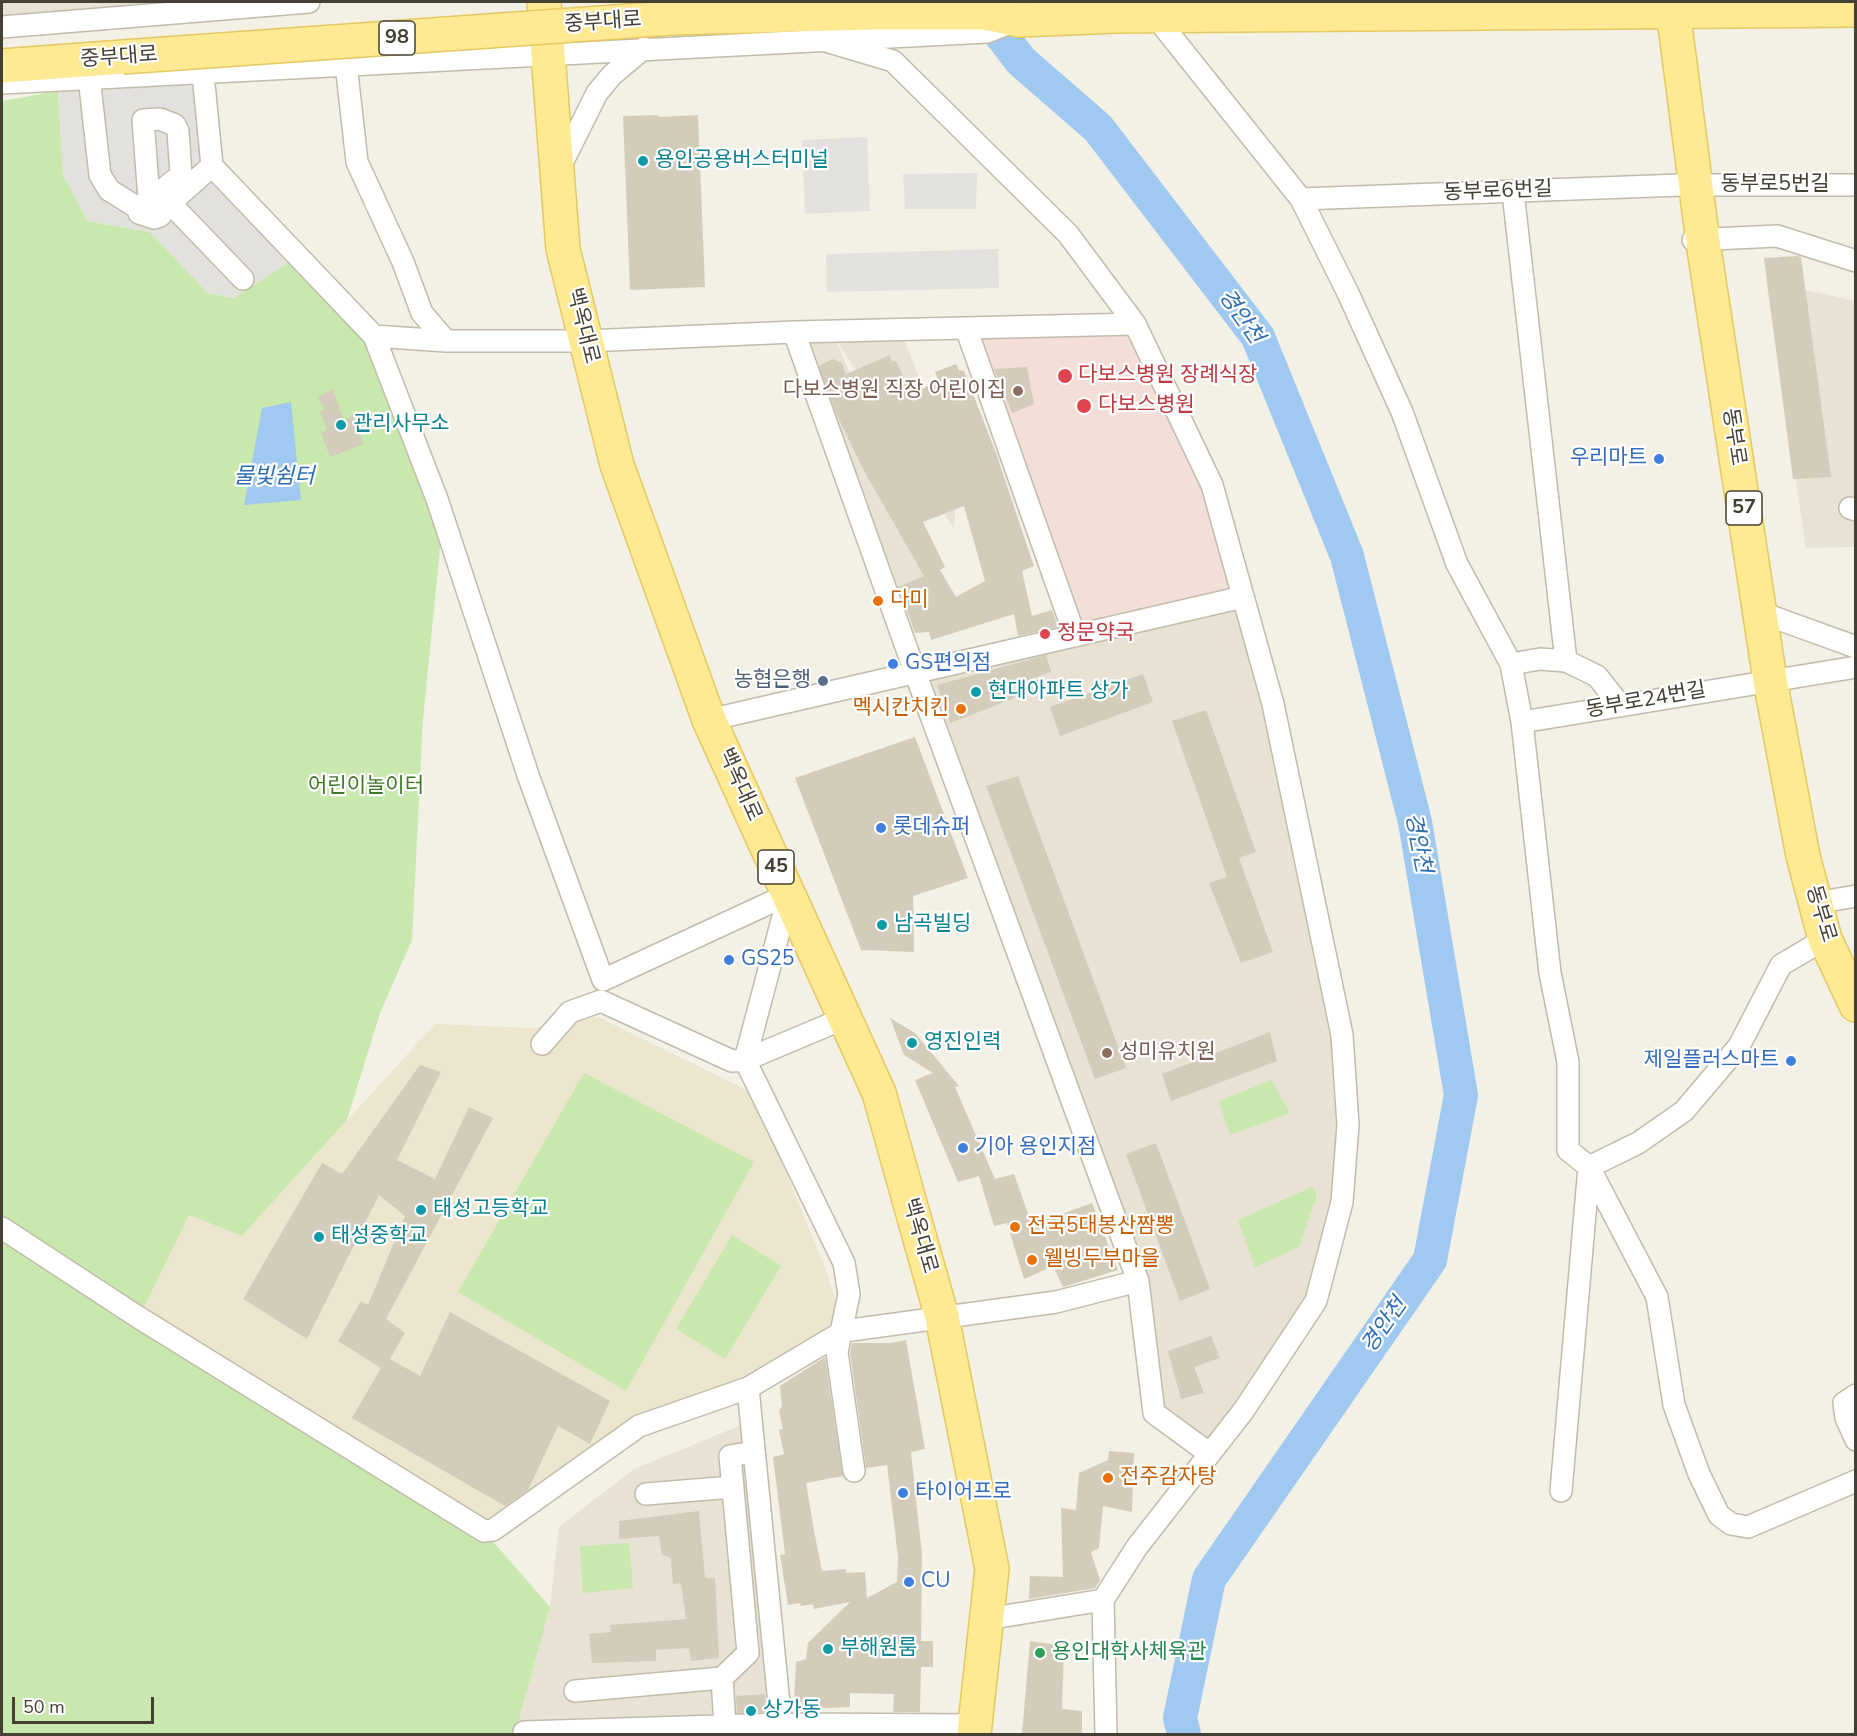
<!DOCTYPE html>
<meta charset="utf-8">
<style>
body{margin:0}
#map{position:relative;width:1857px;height:1736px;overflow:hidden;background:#f3f0e5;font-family:"Nunito Sans",sans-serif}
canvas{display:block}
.frame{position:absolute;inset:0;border:3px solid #454034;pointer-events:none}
.scale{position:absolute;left:12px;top:1697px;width:142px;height:27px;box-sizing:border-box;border:3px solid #454034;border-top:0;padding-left:8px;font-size:18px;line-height:21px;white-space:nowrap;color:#454034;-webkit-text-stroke:4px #fff;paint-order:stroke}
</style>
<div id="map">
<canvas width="1857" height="1736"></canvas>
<div class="frame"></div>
<div class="scale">50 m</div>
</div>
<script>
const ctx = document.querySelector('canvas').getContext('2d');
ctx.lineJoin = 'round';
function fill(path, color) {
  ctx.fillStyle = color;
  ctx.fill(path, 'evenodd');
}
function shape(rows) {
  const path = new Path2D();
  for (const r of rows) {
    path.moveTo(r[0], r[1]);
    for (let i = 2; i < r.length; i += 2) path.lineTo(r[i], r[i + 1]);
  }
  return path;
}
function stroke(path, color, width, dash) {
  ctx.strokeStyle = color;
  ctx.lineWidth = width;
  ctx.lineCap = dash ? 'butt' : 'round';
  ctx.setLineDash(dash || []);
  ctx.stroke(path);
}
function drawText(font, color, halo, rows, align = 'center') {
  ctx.font = font + ' "Nunito Sans","Noto Sans KR",sans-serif';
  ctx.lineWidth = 4.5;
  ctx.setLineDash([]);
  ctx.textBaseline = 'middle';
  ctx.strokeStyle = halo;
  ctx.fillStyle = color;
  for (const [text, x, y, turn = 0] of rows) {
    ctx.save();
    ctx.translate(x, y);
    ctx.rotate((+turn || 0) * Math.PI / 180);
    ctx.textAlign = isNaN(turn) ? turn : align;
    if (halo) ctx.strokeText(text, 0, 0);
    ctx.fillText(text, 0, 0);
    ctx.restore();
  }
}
fill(shape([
 [2,2,161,2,2,18],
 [1766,281,1855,301,1855,547,1806,548],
 [900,329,958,477,954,529,834,336,948,601,921,578,887,592,794,332],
 [1243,597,1273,704,1348,1125,1316,1301,1210,1454,1154,1413,1138,1281,915,672],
 [751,1421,781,1724,515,1734,550,1607,559,1527,634,1469]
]), '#e7e2d3');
fill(shape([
 [598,1017,753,1093,826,1270,844,1331,748,1388,639,1426,484,1531,138,1317,189,1215,242,1236,435,1024,531,1028]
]), '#ece6ce');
fill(shape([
 [1135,324,1212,485,1243,597,1075,636,966,328]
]), '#f4ded8');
fill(shape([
 [58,91,63,175,88,221,150,232,208,293,234,298,292,260,369,341,441,538,423,719,412,940,380,1013,347,1120,242,1236,189,1215,139,1317,484,1531,550,1607,515,1734,2,1734,2,101],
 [584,1073,754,1162,626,1391,458,1292],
 [1271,1080,1290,1113,1230,1135,1219,1101],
 [1312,1187,1317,1195,1299,1247,1255,1267,1238,1220],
 [732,1235,781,1266,725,1359,676,1329],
 [629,1543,633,1588,583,1593,580,1546]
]), '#c8e8ad');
fill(shape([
 [202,85,206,168,214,186,292,260,234,298,208,293,150,232,88,221,63,175,58,91],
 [867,137,870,211,805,214,802,140],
 [977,173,976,209,905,209,903,174],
 [998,249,999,288,827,292,826,254]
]), '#e3e1dd');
fill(shape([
 [291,402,301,500,244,505,262,408]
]), '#a0c9f1');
stroke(shape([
 [976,2,1021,61,1098,128,1258,337,1347,556,1415,822,1461,1095,1430,1260,1209,1579,1180,1718,1184,1734]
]), '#a0c9f1', 34);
fill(shape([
 [658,115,659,117,698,115,705,287,630,290,623,116],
 [1797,256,1801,257,1831,477,1793,479,1764,258],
 [890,355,892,362,896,361,912,395,938,380,935,372,956,364,959,370,964,371,996,453,1034,566,1022,571,1032,616,1052,610,1058,627,1018,636,1014,614,931,640,929,632,915,633,898,587,924,576,863,469,836,413,819,366,833,359,842,363,846,374],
 [964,506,985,581,956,597,940,570,945,567,923,522],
 [1027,367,1034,404,1012,413,994,369],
 [333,390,344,420,353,416,364,444,330,457,321,433,327,430,320,411,324,410,318,396],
 [1046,655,1051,672,1011,686,1015,698,950,723,937,685],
 [1143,674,1153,702,1060,736,1050,707],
 [1206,710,1256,852,1239,858,1273,952,1241,963,1209,883,1227,877,1172,721],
 [915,737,968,878,913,896,914,952,861,950,795,778],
 [1018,776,1126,1068,1095,1079,986,786],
 [890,1018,915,1033,959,1086,955,1087,995,1179,1014,1174,1032,1225,1092,1203,1118,1270,1063,1287,1053,1266,1024,1279,1007,1223,994,1226,979,1176,958,1182,915,1080,933,1073,904,1055],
 [1270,1032,1277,1061,1171,1101,1162,1074],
 [420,1065,441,1072,397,1160,435,1179,469,1107,493,1118,386,1319,405,1333,390,1359,420,1376,450,1312,610,1401,590,1444,558,1426,528,1490,505,1506,352,1418,381,1368,338,1341,361,1301,368,1305,405,1216,379,1195,307,1339,243,1299,322,1163,342,1174],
 [1156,1143,1210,1289,1180,1301,1126,1154],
 [1211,1336,1220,1358,1194,1367,1204,1393,1181,1399,1168,1351],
 [906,1340,925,1449,911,1452,922,1555,921,1641,933,1641,933,1667,921,1667,920,1712,893,1712,894,1694,850,1693,850,1707,802,1709,802,1702,794,1701,796,1662,806,1659,808,1643,850,1602,814,1609,813,1604,801,1606,800,1603,788,1605,780,1555,785,1554,773,1457,784,1454,779,1430,783,1429,779,1411,782,1406,780,1386,825,1357,843,1476,806,1483,815,1536,822,1571,846,1569,846,1573,865,1572,867,1598,897,1582,898,1557,887,1465,866,1468,850,1352,852,1343,891,1343],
 [1109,1451,1134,1453,1132,1512,1103,1506,1099,1548,1091,1552,1100,1580,1095,1588,1029,1599,1030,1576,1063,1577,1061,1508,1076,1510,1079,1473,1108,1460],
 [699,1511,705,1578,715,1578,719,1658,691,1661,689,1648,656,1650,656,1661,592,1663,589,1634,611,1632,610,1625,686,1619,681,1583,673,1584,671,1558,662,1555,659,1536,619,1539,619,1521],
 [1030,1641,1064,1646,1062,1709,1082,1711,1082,1734,1022,1734],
 [765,1694,766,1712,737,1713,736,1696]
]), '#d4ccba');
const street = shape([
 [1155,16,1301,199,1348,293,1402,412,1457,564,1511,664,1522,722,1550,973,1568,1062,1568,1150,1589,1167,1561,1491],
 [2,27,309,2],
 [819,39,893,61,1068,234,1135,324,1212,485,1273,704,1342,1035,1348,1125,1342,1202,1316,1301,1244,1410,1137,1547,1103,1600,987,1619],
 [346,64,357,162,403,262,422,313,446,341],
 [203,74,212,166,374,336,437,499,529,778,603,980,789,894],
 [89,77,100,175,109,190,138,208],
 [2,83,987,32,1017,20],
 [559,169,597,93,612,75,644,48],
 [1513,192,1566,661],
 [149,199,143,120,160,119,175,125,178,131,181,175,166,187,138,208,139,213,154,218,160,216,170,203,212,166],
 [1301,199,1681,185,1856,185],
 [170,203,243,279],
 [1693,240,1777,236,1856,261],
 [966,328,1075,636],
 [794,332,1135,324],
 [374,336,446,341,586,341,794,332,915,672,1138,1281,1154,1413,1210,1454],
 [1850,508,1856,510],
 [1759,612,1856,647],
 [1511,664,1540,659,1566,661,1597,676,1620,705],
 [709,720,1243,597],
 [1522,722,1856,667],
 [789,894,745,1060,844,1263,849,1294,837,1352,854,1471],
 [1815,903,1856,896],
 [1825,939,1781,965,1739,1046,1684,1111,1638,1143,1589,1167,1657,1297,1674,1405,1699,1474,1719,1515,1731,1524,1748,1527,1856,1481],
 [542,1044,570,1012,601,1001,732,1061,745,1060,845,1018],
 [2,1228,138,1317,484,1531,493,1530,639,1426,748,1388],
 [1856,1395,1844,1403,1846,1418,1856,1440],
 [646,1494,733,1487],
 [1103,1600,1106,1734],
 [722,1678,725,1726],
 [575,1691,722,1678,748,1653,730,1456,754,1452],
 [976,1725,781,1724,748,1388,844,1331,1056,1302,1138,1281],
 [524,1732,781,1724]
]);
const primary = shape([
 [544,2,563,249,617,465,709,720,879,1093,942,1317,992,1569,974,1734],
 [1672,2,1703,242,1770,680,1803,856,1825,939,1856,1005],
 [671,18,871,13,986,13,1019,20,1116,16,1856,10],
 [2,66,123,57]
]);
stroke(street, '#c1bbaa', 24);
stroke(primary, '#e5c861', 36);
stroke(street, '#fff', 21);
stroke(primary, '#ffe992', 33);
const primaryBridge = shape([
 [123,57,671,18]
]);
stroke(primaryBridge, '#e5c861', 36, []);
stroke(primaryBridge, '#ffe992', 33);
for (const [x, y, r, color] of [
 [643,161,6,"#0f9aa8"],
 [1065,376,8,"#e0444e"],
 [1018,391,6,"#8d6e63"],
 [1084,406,8,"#e0444e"],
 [341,425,6,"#0f9aa8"],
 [1659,459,6,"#3f7fe0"],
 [878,601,6,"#e8710a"],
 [1045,634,6,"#e0444e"],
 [893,664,6,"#3f7fe0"],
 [823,681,6,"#5c6f8a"],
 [976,692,6,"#0f9aa8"],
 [961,709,6,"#e8710a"],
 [881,828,6,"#3f7fe0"],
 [882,925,6,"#0f9aa8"],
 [729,960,6,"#3f7fe0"],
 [912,1043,6,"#0f9aa8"],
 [1107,1053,6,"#8d6e63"],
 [1791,1061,6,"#3f7fe0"],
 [963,1148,6,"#3f7fe0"],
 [421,1210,6,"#0f9aa8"],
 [1015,1227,6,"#e8710a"],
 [319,1237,6,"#0f9aa8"],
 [1032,1260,6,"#e8710a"],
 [1108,1478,6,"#e8710a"],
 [903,1493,6,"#3f7fe0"],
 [909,1582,6,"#3f7fe0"],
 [828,1649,6,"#0f9aa8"],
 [1040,1653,6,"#2e9e5b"],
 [751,1711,6,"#0f9aa8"]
]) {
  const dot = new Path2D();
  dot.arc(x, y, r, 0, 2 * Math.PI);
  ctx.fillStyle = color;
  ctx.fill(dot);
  stroke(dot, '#fff', 2);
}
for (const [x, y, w] of [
 [397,38,36],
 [1744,508,36],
 [776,867,36]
]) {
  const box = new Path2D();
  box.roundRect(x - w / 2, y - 17, w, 34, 4.5);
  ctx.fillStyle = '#fff';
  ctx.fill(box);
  stroke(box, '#454034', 1.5);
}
drawText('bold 20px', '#454034', null, [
 ["98",397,38],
 ["57",1744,508],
 ["45",776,867]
]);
drawText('21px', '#454034', '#fff', [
 ["중부대로",603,23,-4],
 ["중부대로",119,58,-4],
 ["동부로5번길",1775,185],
 ["동부로6번길",1498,192,-2],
 ["백옥대로",582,326,76],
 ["동부로",1733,437,81],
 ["동부로24번길",1646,701,-10],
 ["백옥대로",739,785,66],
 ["동부로",1820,914,73],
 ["백옥대로",919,1236,74]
]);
drawText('21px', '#0d838f', '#fff', [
 ["용인공용버스터미널",655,161],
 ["관리사무소",353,425],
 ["현대아파트 상가",988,692],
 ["남곡빌딩",894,925],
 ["영진인력",924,1043],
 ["태성고등학교",433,1210],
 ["태성중학교",331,1237],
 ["부해원룸",840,1649],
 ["상가동",763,1711]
], 'left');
drawText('21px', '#be3a42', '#fff', [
 ["다보스병원 장례식장",1078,376],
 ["다보스병원",1098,406],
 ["정문약국",1057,634]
], 'left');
drawText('21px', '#785e54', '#fff', [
 ["다보스병원 직장 어린이집",1006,391],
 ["성미유치원",1119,1053,"left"]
], 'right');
drawText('21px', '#366cbe', '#fff', [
 ["우리마트",1647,459,"right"],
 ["GS편의점",905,664],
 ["롯데슈퍼",893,828],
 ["GS25",741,960],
 ["제일플러스마트",1779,1061,"right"],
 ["기아 용인지점",975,1148],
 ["타이어프로",915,1493],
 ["CU",921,1582]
], 'left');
drawText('21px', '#c56008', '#fff', [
 ["다미",890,601],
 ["멕시칸치킨",949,709,"right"],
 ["전국5대봉산짬뽕",1027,1227],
 ["웰빙두부마을",1044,1260],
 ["전주감자탕",1120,1478]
], 'left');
drawText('21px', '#4e5e75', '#fff', [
 ["농협은행",811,681]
], 'right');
drawText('21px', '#3f7727', '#fff', [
 ["어린이놀이터",366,787]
]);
drawText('21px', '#27864d', '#fff', [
 ["용인대학사체육관",1052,1653]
], 'left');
drawText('italic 22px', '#2d6eb2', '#fff', [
 ["경안천",1240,317,55],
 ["물빛쉼터",274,478],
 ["경안천",1417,843,79],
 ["경안천",1385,1326,-55]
]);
</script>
